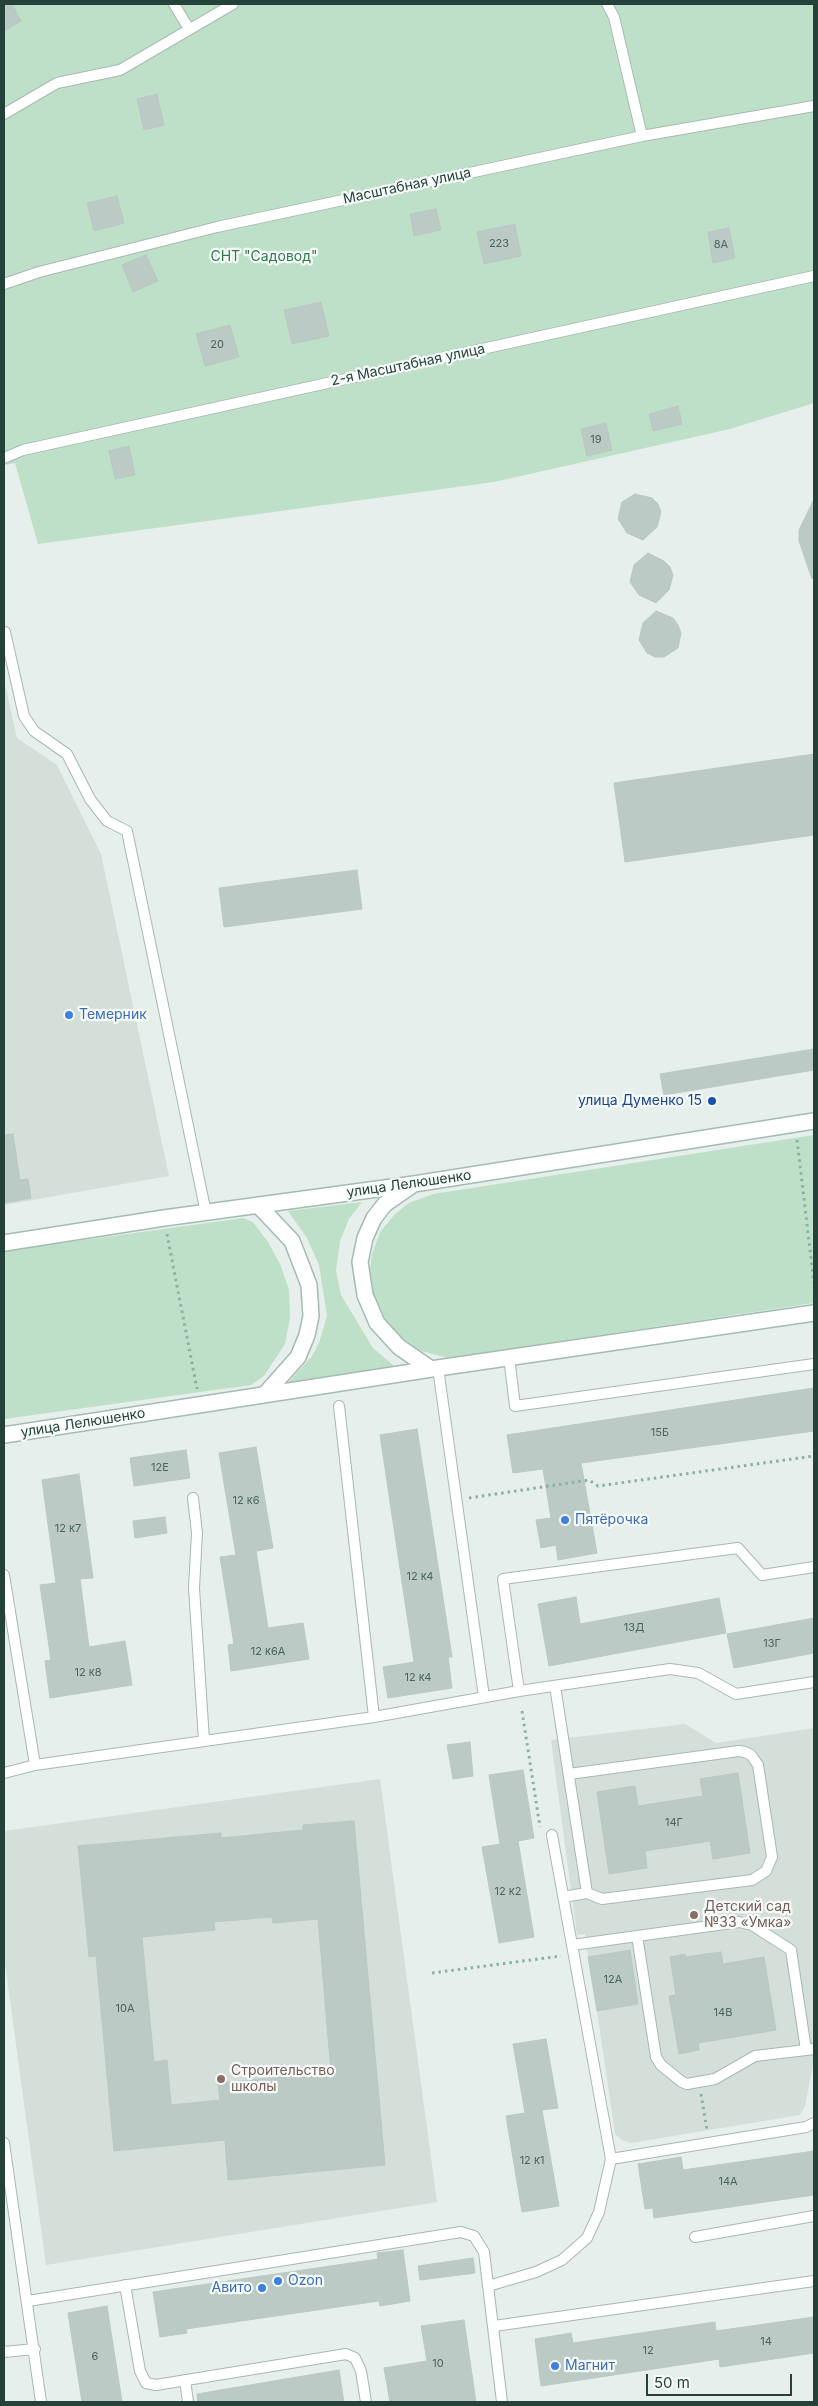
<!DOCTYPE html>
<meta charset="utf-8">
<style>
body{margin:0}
#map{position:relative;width:818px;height:2406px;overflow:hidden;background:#e6efeb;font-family:Inter,sans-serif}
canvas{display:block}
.frame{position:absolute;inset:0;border:5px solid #24423a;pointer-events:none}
.scale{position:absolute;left:646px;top:2374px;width:146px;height:22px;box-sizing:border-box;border:2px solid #24423a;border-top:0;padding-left:6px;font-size:15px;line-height:18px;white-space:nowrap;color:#24423a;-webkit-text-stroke:4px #f7fbf9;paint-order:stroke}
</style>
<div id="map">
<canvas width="818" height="2406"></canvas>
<div class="frame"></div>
<div class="scale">50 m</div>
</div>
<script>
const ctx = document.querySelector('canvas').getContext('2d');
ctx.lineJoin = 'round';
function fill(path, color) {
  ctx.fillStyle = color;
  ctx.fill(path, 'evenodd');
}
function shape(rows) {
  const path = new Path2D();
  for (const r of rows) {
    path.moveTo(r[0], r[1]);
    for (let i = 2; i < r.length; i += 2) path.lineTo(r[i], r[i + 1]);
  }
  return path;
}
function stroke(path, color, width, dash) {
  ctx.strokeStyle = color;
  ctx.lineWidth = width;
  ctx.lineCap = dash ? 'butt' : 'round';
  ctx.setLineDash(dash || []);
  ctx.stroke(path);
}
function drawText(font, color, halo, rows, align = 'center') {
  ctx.font = font + ' Inter,sans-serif';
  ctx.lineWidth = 4.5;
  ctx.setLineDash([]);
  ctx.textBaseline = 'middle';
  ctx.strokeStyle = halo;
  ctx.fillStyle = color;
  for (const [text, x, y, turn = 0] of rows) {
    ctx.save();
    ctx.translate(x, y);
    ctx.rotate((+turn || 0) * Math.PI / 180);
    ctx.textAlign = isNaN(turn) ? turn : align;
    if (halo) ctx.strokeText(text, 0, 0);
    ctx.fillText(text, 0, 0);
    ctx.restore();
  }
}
fill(shape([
 [4,680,17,738,57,765,101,854,169,1176,4,1205],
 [685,1724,716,1743,814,1728,814,2060,805,2106,800,2115,631,2143,622,2140,615,2134,597,2011,638,2004,629,1950,588,1957,585,1934,577,1935,551,1740],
 [380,1779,437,2202,46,2265,4,1956,4,1831]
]), '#d4dfda');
fill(shape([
 [4,4,814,4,814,403,730,429,494,482,38,544,15,463,4,465],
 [814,1135,814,1303,448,1358,421,1351,400,1340,383,1320,373,1298,369,1277,372,1254,380,1232,395,1214,409,1203,433,1194],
 [362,1202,349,1219,340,1241,336,1271,341,1295,373,1348,399,1370,287,1384,312,1356,319,1343,327,1316,319,1265,307,1238,288,1211],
 [243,1218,253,1222,268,1242,281,1266,289,1290,290,1318,285,1344,264,1376,251,1385,4,1419,4,1251]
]), '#bfe0c8');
const building = shape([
 [4,4,12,4,21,21,4,31,4,4],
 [157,94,164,125,144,130,137,99,157,94],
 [117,196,124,223,94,231,87,203,117,196],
 [436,209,441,230,414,236,410,214,436,209],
 [515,224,521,256,484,264,477,232,515,224],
 [729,228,735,258,713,263,708,232,729,228],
 [146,255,158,281,133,292,122,265,146,255],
 [321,302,329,336,292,344,284,310,321,302],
 [230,325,239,357,205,366,196,334,230,325],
 [678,406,682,424,653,431,649,414,678,406],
 [606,423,612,450,587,456,581,429,606,423],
 [129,446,135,475,115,479,109,451,129,446],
 [635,494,652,498,658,504,661,512,657,527,643,540,627,533,618,519,622,502,635,494],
 [814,499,814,578,812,579,799,541,799,530,814,499],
 [648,553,664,561,670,567,673,575,669,590,656,603,639,595,630,582,634,565,648,553],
 [656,611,673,618,678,625,681,633,678,648,664,657,655,657,647,653,639,640,643,623,656,611],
 [814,754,814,835,625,862,614,783,814,754],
 [357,870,362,909,224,927,219,888,357,870],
 [814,1049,814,1070,664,1095,660,1074,814,1049],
 [13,1134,20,1180,28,1179,31,1198,4,1203,4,1135,13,1134],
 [814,1388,814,1431,581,1463,597,1553,558,1560,556,1545,541,1548,536,1520,551,1518,543,1469,513,1473,507,1435,814,1388],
 [417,1429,452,1657,448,1657,452,1688,388,1698,383,1667,414,1662,380,1435,417,1429],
 [256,1447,273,1548,256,1551,268,1628,303,1623,309,1659,231,1671,228,1645,234,1644,220,1557,236,1555,219,1453,256,1447],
 [186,1450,190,1478,134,1486,130,1458,186,1450],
 [79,1474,93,1578,80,1579,89,1647,125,1641,132,1685,50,1698,45,1661,51,1660,40,1585,56,1583,42,1480,79,1474],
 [165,1517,167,1533,135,1538,133,1521,165,1517],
 [576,1597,580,1624,719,1598,726,1633,549,1666,538,1604,576,1597],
 [814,1618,814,1653,734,1668,727,1634,814,1618],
 [470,1742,473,1776,453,1779,447,1745,470,1742],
 [523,1770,534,1838,518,1841,534,1937,499,1943,482,1847,500,1844,489,1775,523,1770],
 [738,1773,750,1853,713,1859,710,1841,645,1851,647,1868,609,1874,597,1792,635,1786,638,1806,703,1796,700,1779,738,1773],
 [354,1821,385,2165,228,2180,225,2140,114,2151,96,1956,89,1957,78,1846,221,1833,221,1838,303,1830,303,1825,354,1821],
 [272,1917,273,1923,318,1919,331,2072,218,2083,220,2100,171,2105,167,2060,154,2062,142,1937,215,1930,214,1922,272,1917],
 [630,1950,638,2004,597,2011,588,1957,630,1950],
 [721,1952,723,1964,764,1957,776,2030,698,2043,699,2050,679,2054,669,1996,676,1995,670,1957,685,1954,686,1957,721,1952],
 [546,2039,558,2108,542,2110,559,2206,522,2212,506,2116,525,2113,513,2044,546,2039],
 [814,2151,814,2195,654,2218,653,2208,645,2209,638,2164,681,2157,683,2170,814,2151],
 [403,2250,410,2301,380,2306,379,2301,186,2329,187,2333,160,2337,153,2292,378,2259,377,2253,403,2250],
 [473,2258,475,2273,420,2280,418,2266,473,2258],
 [107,2306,122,2402,82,2402,68,2313,107,2306],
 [814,2317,814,2353,720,2367,719,2359,541,2386,535,2339,571,2333,573,2343,715,2322,716,2331,814,2317],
 [464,2320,476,2402,390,2402,384,2368,427,2361,421,2326,464,2320],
 [339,2370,344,2402,198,2402,197,2394,339,2370]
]);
fill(building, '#bbcac4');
stroke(building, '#b8c9c2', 1);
const lane = shape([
 [174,4,189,29],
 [607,4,614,17,642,136],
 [4,114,57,83,120,70,233,4],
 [4,284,39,272,217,227,642,136,814,106],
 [4,458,23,450,814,276],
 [5,632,24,716,34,731,67,754,90,799,107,821,127,831,206,1213],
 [509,1357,515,1406,814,1364],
 [438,1368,484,1697],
 [339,1406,374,1717],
 [193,1498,197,1533,194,1588,204,1740],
 [4,1575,35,1765],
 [555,1686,587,1893,563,1897],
 [519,1691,503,1579,738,1548,762,1575,814,1567],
 [4,1773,35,1765,374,1717,519,1691,670,1669,698,1673,736,1694,814,1682],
 [569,1774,739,1751,745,1752,751,1755,758,1765,772,1857,766,1871,752,1880,602,1899,587,1893],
 [552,1835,611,2159],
 [637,1936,656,2057,661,2065,682,2082,687,2084,715,2079,755,2056,806,2050],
 [572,1945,739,1922,752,1925,791,1950,806,2050,814,2049],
 [4,2143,41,2402],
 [695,2237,814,2216],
 [125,2285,140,2371,146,2383,156,2385,346,2354,355,2358,361,2371,366,2402],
 [488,2286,536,2272,562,2260,587,2238,599,2212,611,2159,806,2127,814,2123],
 [28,2301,461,2232,474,2236,484,2252,502,2402],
 [494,2326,814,2281],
 [4,2352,35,2349],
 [185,2380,188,2402]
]);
const secondary = shape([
 [411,1186,385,1204,374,1218,365,1238,360,1262,365,1295,377,1323,399,1347,431,1369],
 [258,1205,292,1241,309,1285,311,1316,307,1335,298,1357,266,1393],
 [4,1243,164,1218,414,1184,814,1121],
 [4,1435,438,1368,814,1313]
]);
stroke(lane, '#a8b8b2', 12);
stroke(secondary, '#a4bbb3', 18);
stroke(shape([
 [797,1140,814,1283],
 [167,1234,197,1389],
 [469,1498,589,1480,598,1486,814,1456],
 [522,1711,540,1827],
 [432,1973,561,1956],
 [701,2094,707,2130]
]), '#86b3a5', 3, [2.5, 4]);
stroke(lane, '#fff', 10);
stroke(secondary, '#fff', 15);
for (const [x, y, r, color] of [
 [69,1015,5,"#3f7fe0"],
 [712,1101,5,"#1a4fb4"],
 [565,1520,5,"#3f7fe0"],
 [694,1915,5,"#8d6e63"],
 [221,2079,5,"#8d6e63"],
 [278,2281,5,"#3f7fe0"],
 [262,2288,5,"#3f7fe0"],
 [555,2366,5,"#3f7fe0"]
]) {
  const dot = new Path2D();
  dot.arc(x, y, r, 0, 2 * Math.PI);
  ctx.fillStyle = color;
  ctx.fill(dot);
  stroke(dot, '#f7fbf9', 2);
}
drawText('11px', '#4a645c', null, [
 ["223",499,244],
 ["8А",721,245],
 ["20",217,345],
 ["19",596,440],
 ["15Б",660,1433],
 ["12Е",160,1468],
 ["12 к6",246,1501],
 ["12 к7",68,1529],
 ["12 к4",420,1577],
 ["13Д",634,1628],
 ["13Г",772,1644],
 ["12 к6А",268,1652],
 ["12 к8",88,1673],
 ["12 к4",418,1678],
 ["14Г",674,1823],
 ["12 к2",508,1892],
 ["12А",613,1980],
 ["10А",125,2009],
 ["14В",723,2013],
 ["12 к1",532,2161],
 ["14А",728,2182],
 ["14",766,2342],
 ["12",648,2351],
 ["6",95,2357],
 ["10",438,2364]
]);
drawText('14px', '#24423a', '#f7fbf9', [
 ["Масштабная улица",407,186,-12],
 ["2-я Масштабная улица",408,365,-12],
 ["улица Лелюшенко",409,1184,-8],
 ["улица Лелюшенко",83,1423,-9]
]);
drawText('14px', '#2d7a4b', '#f7fbf9', [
 ["СНТ \"Садовод\"",264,257]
]);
drawText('14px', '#366cbe', '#f7fbf9', [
 ["Темерник",79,1015],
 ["Пятёрочка",575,1520],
 ["Ozon",288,2281],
 ["Авито",252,2288,"right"],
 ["Магнит",565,2366]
], 'left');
drawText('14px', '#164399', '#f7fbf9', [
 ["улица Думенко 15",702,1101]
], 'right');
drawText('14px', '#785e54', '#f7fbf9', [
 ["Детский сад",704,1907],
 ["№33 «Умка»",704,1923],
 ["Строительство",231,2071],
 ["школы",231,2087]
], 'left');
</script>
